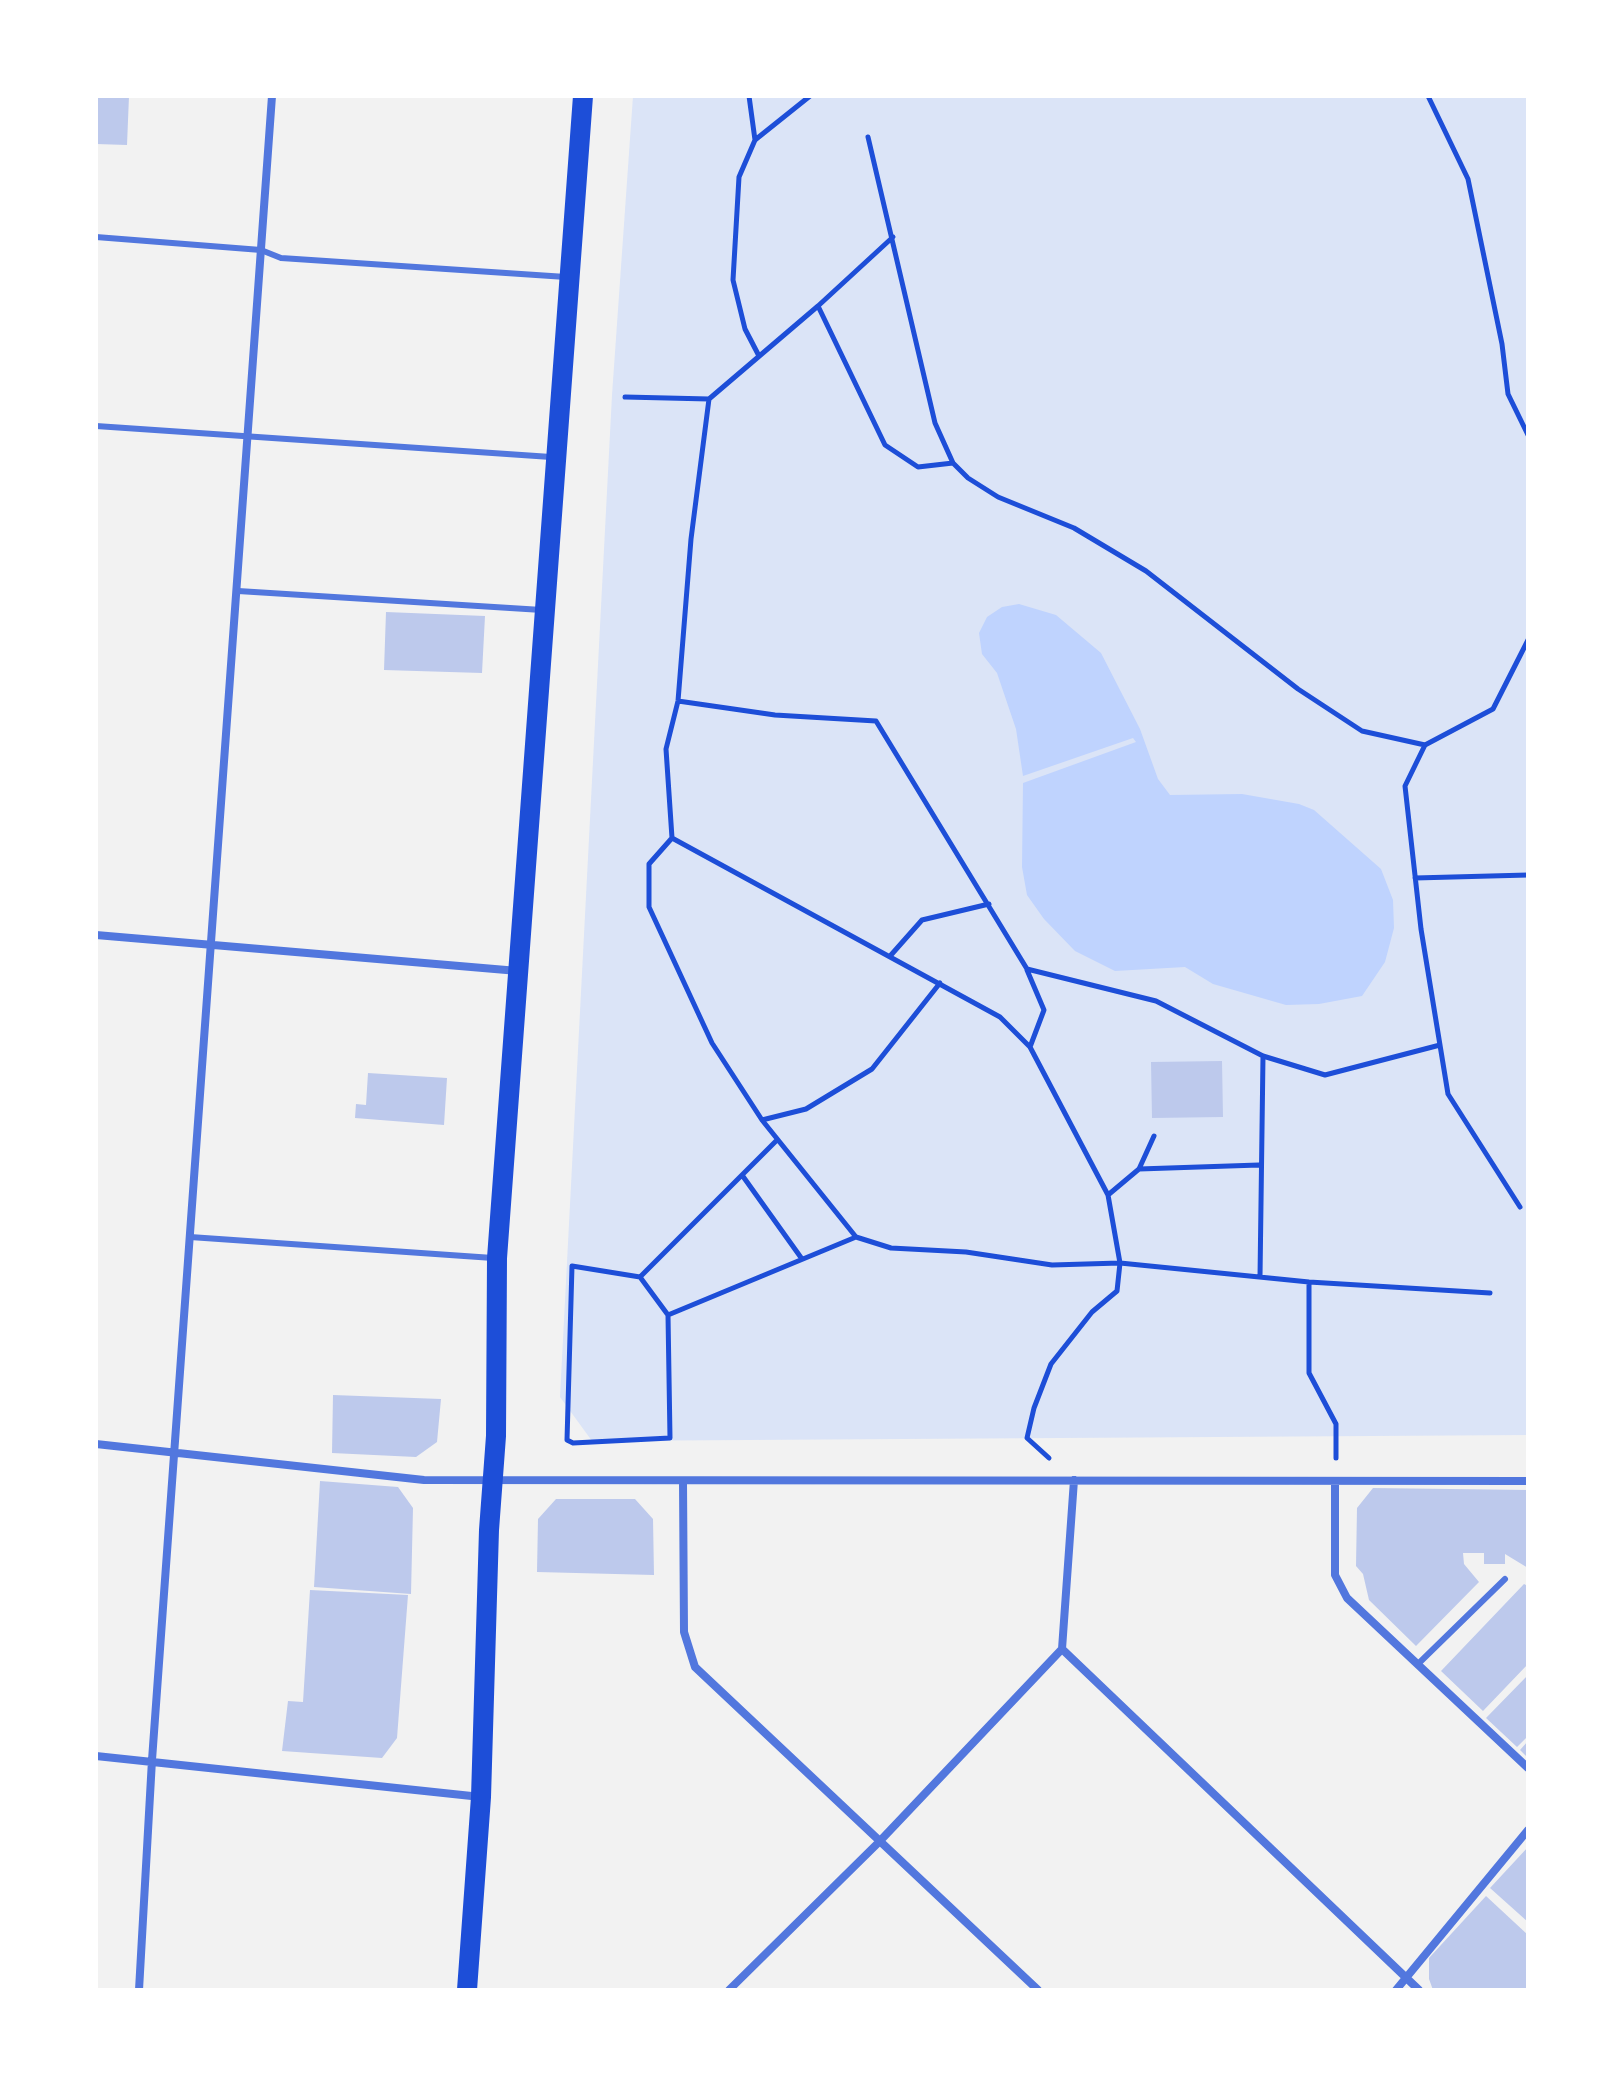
<!DOCTYPE html>
<style>
body{margin:0}
#map{position:relative;width:1624px;height:2086px;overflow:hidden;background:#f2f2f2;font-family:"Fira Sans",sans-serif}
canvas{display:block}
.frame{position:absolute;inset:0;border:98px solid #fff;pointer-events:none}
</style>
<div id="map">
<canvas width="1624" height="2086"></canvas>
<div class="frame"></div>
</div>
<script>
const ctx = document.querySelector('canvas').getContext('2d');
ctx.lineJoin = 'round';
function fill(path, color) {
  ctx.fillStyle = color;
  ctx.fill(path, 'evenodd');
}
function shape(rows) {
  const path = new Path2D();
  for (const r of rows) {
    path.moveTo(r[0], r[1]);
    for (let i = 2; i < r.length; i += 2) path.lineTo(r[i], r[i + 1]);
  }
  return path;
}
function stroke(path, color, width, dash) {
  ctx.strokeStyle = color;
  ctx.lineWidth = width;
  ctx.lineCap = dash ? 'butt' : 'round';
  ctx.setLineDash(dash || []);
  ctx.stroke(path);
}
fill(shape([
 [633,96,1528,96,1528,1435,592,1441,560,1397,612,395]
]), '#dbe4f7');
fill(shape([
 [1019,604,1056,615,1101,653,1140,729,1158,779,1170,795,1242,794,1299,804,1314,810,1381,869,1393,900,1394,928,1385,962,1362,996,1319,1004,1286,1005,1213,984,1185,967,1115,971,1075,951,1044,919,1027,895,1022,867,1023,783,1136,742,1133,738,1023,776,1016,729,997,673,982,654,979,633,987,617,1002,607]
]), '#bfd3fe');
fill(shape([
 [96,96,129,96,127,145,96,144],
 [386,612,485,616,482,673,384,670],
 [1222,1061,1223,1117,1152,1118,1151,1062],
 [368,1073,447,1078,444,1125,355,1118,356,1104,366,1105],
 [333,1395,441,1399,437,1442,416,1457,332,1453],
 [320,1481,398,1487,413,1508,411,1594,314,1587],
 [1373,1488,1528,1490,1528,1568,1505,1554,1505,1564,1484,1564,1484,1553,1463,1553,1464,1564,1479,1582,1416,1646,1369,1600,1363,1574,1356,1566,1357,1508],
 [556,1499,635,1499,653,1519,654,1575,537,1572,538,1519],
 [1524,1584,1528,1586,1528,1664,1483,1711,1441,1671],
 [310,1590,408,1595,397,1738,382,1758,282,1751,288,1701,303,1702],
 [1528,1675,1528,1736,1517,1747,1486,1718],
 [1528,1741,1528,1758,1520,1750],
 [1528,1847,1528,1922,1490,1888],
 [1486,1896,1528,1935,1528,1990,1433,1990,1429,1979,1429,1958]
]), '#bdc9ec');
stroke(shape([
 [749,96,755,140],
 [1428,96,1468,179,1502,344,1508,394,1528,435],
 [868,137,935,423,953,463,968,478,998,497,1074,528,1146,571,1298,689,1362,731,1425,745],
 [893,237,818,306,885,445,918,467,953,463],
 [759,356,745,329,733,280,739,177,755,140,810,96],
 [625,397,709,399],
 [678,701,775,715,876,721,1027,969,1156,1001,1263,1056,1325,1075,1440,1045],
 [672,838,1000,1017,1030,1047,1108,1195,1120,1263,1117,1291,1092,1312,1051,1364,1034,1408,1027,1438,1049,1458],
 [1415,878,1528,875],
 [891,955,922,920,989,904],
 [1027,970,1044,1010,1030,1047],
 [762,1120,806,1109,872,1069,940,983],
 [777,1140,640,1277,668,1315,856,1237,762,1120,712,1043,649,907,649,864,672,838,666,749,678,701,691,539,709,399,818,306],
 [1139,1169,1259,1165],
 [742,1175,802,1259],
 [1108,1195,1139,1169,1154,1136],
 [1520,1207,1448,1094,1421,929,1405,786,1425,745,1493,709,1528,640],
 [856,1237,891,1248,966,1252,1052,1265,1120,1263,1309,1282,1490,1293],
 [640,1277,572,1266,567,1440,573,1443,670,1438,668,1315],
 [1260,1277,1263,1056],
 [1309,1282,1309,1373,1336,1424,1336,1458]
]), '#1d4ed8', 5);
stroke(shape([
 [96,237,261,250,281,258,566,277],
 [96,426,551,457],
 [238,591,542,610],
 [190,1237,493,1258],
 [1418,1664,1505,1579]
]), '#5277de', 6);
stroke(shape([
 [96,935,518,971],
 [96,1444,424,1480,1528,1481],
 [1074,1480,1062,1649,1419,1990],
 [1335,1481,1335,1575,1347,1598,1528,1768],
 [683,1482,684,1632,695,1667,1038,1990],
 [96,1756,481,1797],
 [139,1990,152,1760,272,96],
 [729,1990,879,1842,1062,1649],
 [1396,1990,1528,1830]
]), '#5277de', 8);
stroke(shape([
 [467,1990,481,1797,489,1530,496,1436,497,1258,583,96]
]), '#1d4ed8', 20);
</script>
